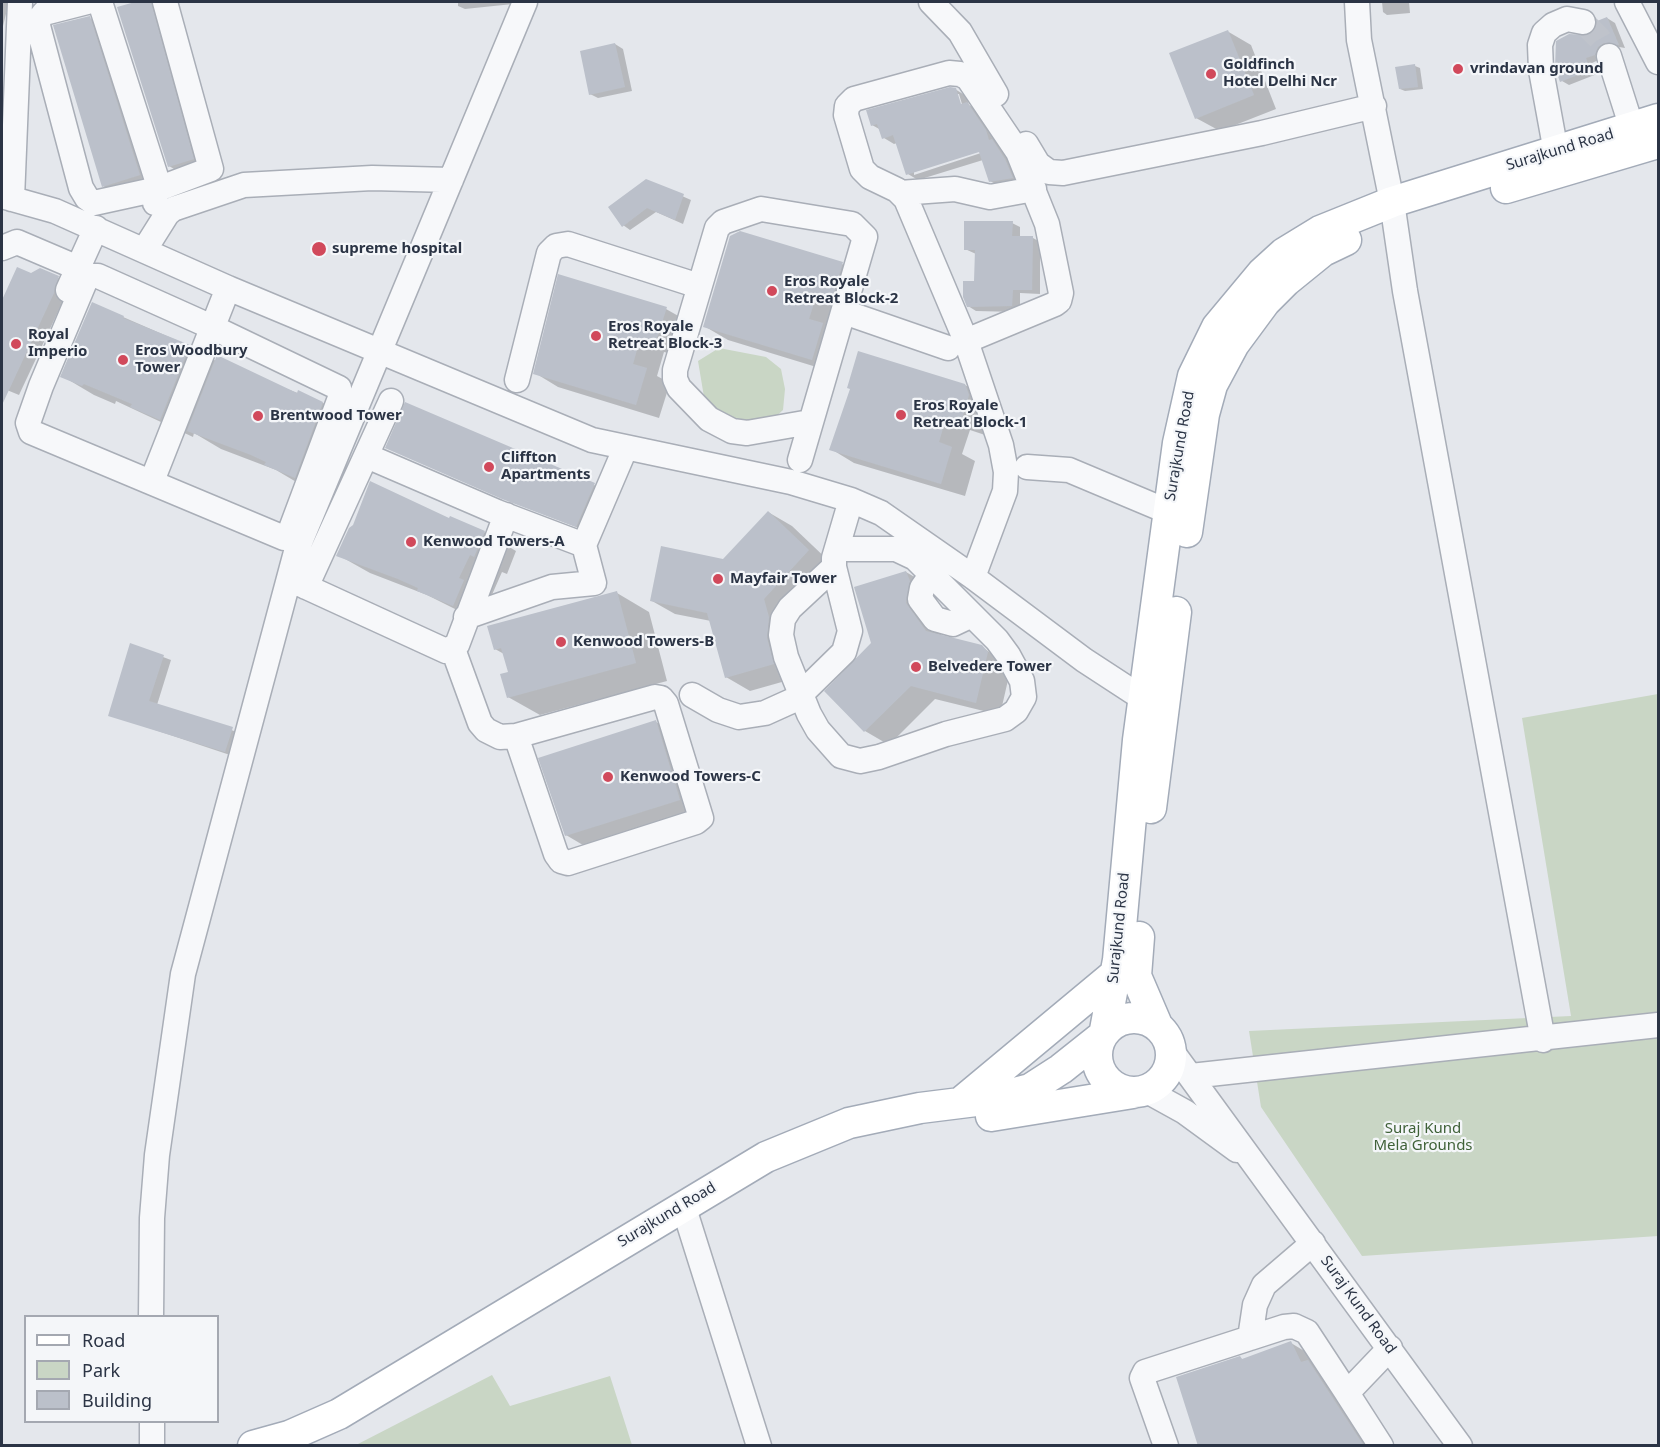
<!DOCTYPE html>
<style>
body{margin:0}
#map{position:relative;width:1660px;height:1447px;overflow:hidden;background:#e4e7ec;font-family:"Noto Sans",sans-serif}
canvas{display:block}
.frame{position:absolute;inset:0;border:3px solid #2b3445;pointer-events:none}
.legend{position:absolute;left:24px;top:1315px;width:195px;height:108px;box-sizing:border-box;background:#f4f6f9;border:2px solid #a4a8b1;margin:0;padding:8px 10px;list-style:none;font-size:18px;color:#2b3445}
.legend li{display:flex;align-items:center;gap:12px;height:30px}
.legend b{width:30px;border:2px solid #a4a8b1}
</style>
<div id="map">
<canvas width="1660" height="1447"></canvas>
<div class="frame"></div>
<ul class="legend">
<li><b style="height:8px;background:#fff"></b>Road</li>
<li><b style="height:16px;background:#c9d6c5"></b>Park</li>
<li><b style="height:16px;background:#bbc0ca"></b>Building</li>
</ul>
</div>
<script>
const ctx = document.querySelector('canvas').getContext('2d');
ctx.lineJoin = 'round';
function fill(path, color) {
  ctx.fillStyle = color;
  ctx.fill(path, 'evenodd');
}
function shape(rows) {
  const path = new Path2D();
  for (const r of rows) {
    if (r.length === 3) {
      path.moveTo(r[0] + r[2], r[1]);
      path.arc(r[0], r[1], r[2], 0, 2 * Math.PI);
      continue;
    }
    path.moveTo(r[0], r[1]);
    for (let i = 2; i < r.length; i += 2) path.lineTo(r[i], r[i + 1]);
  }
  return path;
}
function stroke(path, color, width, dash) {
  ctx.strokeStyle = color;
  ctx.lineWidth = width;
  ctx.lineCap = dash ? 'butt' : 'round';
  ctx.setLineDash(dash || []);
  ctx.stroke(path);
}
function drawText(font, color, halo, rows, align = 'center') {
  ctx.font = font + ' "Noto Sans",sans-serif';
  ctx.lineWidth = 4.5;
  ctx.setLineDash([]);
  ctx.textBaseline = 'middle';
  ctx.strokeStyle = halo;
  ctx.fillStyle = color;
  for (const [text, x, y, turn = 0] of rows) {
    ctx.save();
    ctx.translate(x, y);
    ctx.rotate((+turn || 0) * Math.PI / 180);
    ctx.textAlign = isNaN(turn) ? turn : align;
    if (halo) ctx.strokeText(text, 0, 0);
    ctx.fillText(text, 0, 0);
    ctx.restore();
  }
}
fill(shape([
 [719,348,766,357,781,369,785,389,783,410,770,422,743,429,705,403,698,361],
 [1658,694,1658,1236,1362,1256,1261,1107,1249,1031,1571,1016,1522,718],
 [492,1375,510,1406,610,1376,632,1445,356,1445]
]), '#c9d6c5');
fill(shape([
 [2,2,9,2,2,30],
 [140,2,159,2,203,165,179,172,169,166,119,8],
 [458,2,513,2,513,4,465,9,458,6],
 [1382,2,1409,2,1410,13,1387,15,1383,12],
 [89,18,97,22,147,179,110,190,103,186],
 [1607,18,1615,23,1625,48,1613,46,1603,58,1592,63,1597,74,1569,85,1562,81,1589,37],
 [1227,31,1251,45,1276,109,1220,131,1196,118],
 [615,44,623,49,632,91,598,98,590,94],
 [1415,66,1420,68,1423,89,1405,91,1400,89],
 [955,89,966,96,969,105,977,110,1023,184,1001,187,990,181,983,160,918,180,908,174,897,143,894,144,884,138,881,130,872,125],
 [956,94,959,94,964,111,962,111],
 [986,148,987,151,914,175,914,172],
 [646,180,691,200,683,224,656,212,630,230,623,225],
 [1012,223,1020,227,1020,238,1033,238,1040,242,1040,294,1020,293,1020,310,1017,312,976,311,968,306,976,282,976,254,965,249],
 [842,264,866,277,836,373,728,340,704,326],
 [17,269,31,275,58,278,68,284,64,299,19,395,2,388,2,304],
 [93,304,190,346,216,361,323,403,355,421,298,483,276,470,221,449,194,433,193,437,116,401,115,404,94,395,62,376],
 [666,309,689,322,679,356,664,352,657,376,670,383,659,418,558,387,535,373],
 [965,385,989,399,992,410,985,435,970,430,962,454,975,461,965,496,854,463,831,449],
 [594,485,602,489,584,530,512,502],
 [768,512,792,526,832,564,787,613,796,678,750,691,726,677,711,621,675,614,652,601,724,560],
 [450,520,484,532,516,551,507,574,502,572,491,597,495,600,485,624,427,595,370,573,338,555],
 [906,572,930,586,929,617,943,637,982,647,1011,667,1000,715,935,699,889,745,865,731,826,691,873,643],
 [617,593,649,612,667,681,540,715,508,697,510,673,504,654,495,649],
 [131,645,171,660,157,705,240,733,233,756,110,715],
 [656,722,688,741,712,818,598,854,566,835],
 [1291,1343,1306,1352,1313,1364,1324,1371,1374,1446,1200,1446,1240,1358,1244,1360]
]), '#0003');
fill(shape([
 [135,2,151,2,194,159,168,167,117,7],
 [90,16,140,175,102,187,53,25],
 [1607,17,1619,45,1604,43,1598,47,1595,55,1586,58,1590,70,1560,82,1555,68,1556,41,1569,34,1588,35,1594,31,1597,21],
 [1228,30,1254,95,1195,119,1169,53],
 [615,43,625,87,589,95,580,51],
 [1415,64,1418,87,1399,89,1395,67],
 [950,87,956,88,961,104,967,102,986,130,989,140,992,139,1005,159,1013,178,989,182,979,152,906,175,893,135,882,139,877,124,871,126,866,110],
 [646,179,684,194,675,220,647,208,622,227,608,207],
 [964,221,1013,221,1012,236,1033,236,1032,290,1013,290,1012,306,967,307,963,297,963,281,974,281,975,250,964,250],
 [740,231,843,262,832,299,817,294,809,319,823,323,812,360,703,327,730,236],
 [17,267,31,273,40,268,59,276,54,293,2,405,2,300],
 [558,274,667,307,655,344,640,339,633,364,647,368,636,405,533,374],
 [92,302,124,316,123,318,190,345,160,420,130,407,132,404,84,384,82,386,60,377],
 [858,351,965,384,969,395,961,422,946,418,939,442,952,447,941,484,829,450,850,389,847,388],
 [217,355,297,393,298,390,323,402,295,478,264,465,266,462,251,455,187,431],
 [405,402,595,483,576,527,502,499,385,448],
 [370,481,449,518,450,516,485,531,474,557,470,555,459,578,464,580,453,606,417,591,418,588,398,579,336,556,349,528,353,525],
 [768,511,809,550,764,599,769,617,767,638,774,664,725,678,707,613,650,601,661,546,723,559],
 [906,571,910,581,906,603,926,631,982,645,988,652,976,703,911,686,864,732,824,691,871,643,854,587],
 [617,591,636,663,507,698,500,674,508,672,501,648,494,650,487,626],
 [130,643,164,655,149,701,233,727,225,752,108,716],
 [656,720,680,800,565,836,538,758],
 [1291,1341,1301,1362,1308,1360,1364,1446,1198,1446,1176,1377,1240,1356,1242,1359]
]), '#bbc0ca');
stroke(shape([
 [1583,22,1599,38,1609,56]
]), '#bfc3cb', 24, [24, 12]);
const minor = shape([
 [87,2,44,13,37,22,81,188,87,198,94,203,158,189,211,169,165,2],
 [100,2,157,180,155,203],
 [931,2,960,32,996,94],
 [1357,2,1359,40,1392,202,1405,291,1543,1040],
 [1627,2,1658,62],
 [1609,56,1637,144],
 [1026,144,1038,164,1049,172,1063,173,1262,133,1374,106],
 [1556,152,1541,70,1540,45,1544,33,1553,25,1567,19,1583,22],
 [900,193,955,189,990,197,1034,189],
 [2,196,55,211,228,288,592,440,791,482,851,500,881,513,973,577,1084,660,1156,707],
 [12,199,20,2],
 [2,248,17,242,78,268],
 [145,249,167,214,173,209,244,185,372,178,451,180],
 [90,276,98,276,214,328,339,388,340,398,288,537,284,538,31,432,28,423,41,386,86,279,90,276],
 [68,290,96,228],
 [844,312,948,348],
 [966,341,1055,304,1059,301,1061,293,1047,224,1018,152,968,78,960,74,949,73,854,99,847,106,846,115,862,169,870,177,897,190,906,199,966,341,1001,445,1006,472,1005,491,973,577],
 [517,380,549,253,556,246,568,244,699,286],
 [367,456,497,512,584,545],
 [800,460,865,237,852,224,761,209,723,222,717,228,675,370,675,379,679,388,709,419,732,431,747,433,810,422],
 [1027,467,1069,470,1169,512],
 [152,481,228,288],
 [834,567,790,608,783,619,781,635,786,657,809,714,818,730,841,756,860,761,879,757,946,734,1005,719,1016,711,1024,697,1022,681,1008,655,997,640,915,558,896,549,837,549],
 [931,575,922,588,920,599,935,619,953,624,972,615],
 [289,579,446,651,457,645,506,515],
 [306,587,391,401],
 [466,617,552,587,594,583,584,545,625,449],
 [453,649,480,723,486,730,500,737,516,736,655,697,661,698,666,704,701,818,696,822,568,863,561,861,556,854,516,736],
 [692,695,718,710,739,717,765,713,796,699,844,652,850,631,834,567,834,558,851,500],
 [1171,1050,1460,1446],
 [1191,1076,1658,1025],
 [1147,1091,1185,1112,1237,1150],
 [683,1205,759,1446],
 [151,1316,152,1218,157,1155,183,974,296,552,525,2],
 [1250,1338,1255,1305,1264,1285,1313,1243],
 [152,1422,152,1446],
 [1166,1446,1142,1378,1145,1372,1284,1327,1294,1326,1307,1332,1347,1393],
 [1381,1446,1347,1393,1390,1348]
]);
const major = shape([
 [1506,188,1658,143],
 [1187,532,1204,414,1212,385,1234,344,1265,302,1286,281,1323,251,1346,240],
 [1151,808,1176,612],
 [1139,937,1136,976,1157,1025],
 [1134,1055,37],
 [1105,1030,1118,960,1138,740,1178,443,1193,376,1217,327,1262,273,1284,253,1320,231,1392,202,1658,119],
 [960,1103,1115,974],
 [991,1116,1133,1093],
 [253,1446,289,1436,339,1414,766,1157,849,1123,920,1108,992,1099,1030,1089,1061,1069,1100,1038]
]);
stroke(minor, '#a9aeb7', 27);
stroke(major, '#a3abb8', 33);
stroke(minor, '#f7f8fa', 24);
stroke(major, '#fff', 30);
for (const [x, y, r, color] of [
 [1458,69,6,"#d1495b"],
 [1211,74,6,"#d1495b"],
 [319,249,8,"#d1495b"],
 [772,291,6,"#d1495b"],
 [596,336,6,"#d1495b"],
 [16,344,6,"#d1495b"],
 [123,360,6,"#d1495b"],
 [901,415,6,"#d1495b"],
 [258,416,6,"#d1495b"],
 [489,467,6,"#d1495b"],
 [411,542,6,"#d1495b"],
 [718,579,6,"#d1495b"],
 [561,642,6,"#d1495b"],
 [916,667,6,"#d1495b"],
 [608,777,6,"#d1495b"]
]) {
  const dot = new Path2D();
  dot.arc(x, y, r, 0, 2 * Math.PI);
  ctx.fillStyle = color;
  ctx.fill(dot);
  stroke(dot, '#f4f6f9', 2);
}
drawText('bold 15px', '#2b3445', '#f4f6f9', [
 ["Goldfinch",1223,65],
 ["Hotel Delhi Ncr",1223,82],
 ["vrindavan ground",1470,69],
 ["supreme hospital",332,249],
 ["Eros Royale",784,282],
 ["Retreat Block-2",784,299],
 ["Eros Royale",608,327],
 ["Retreat Block-3",608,344],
 ["Royal",28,335],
 ["Imperio",28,352],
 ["Eros Woodbury",135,351],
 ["Tower",135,368],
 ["Eros Royale",913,406],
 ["Retreat Block-1",913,423],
 ["Brentwood Tower",270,416],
 ["Cliffton",501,458],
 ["Apartments",501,475],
 ["Kenwood Towers-A",423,542],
 ["Mayfair Tower",730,579],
 ["Kenwood Towers-B",573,642],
 ["Belvedere Tower",928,667],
 ["Kenwood Towers-C",620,777]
], 'left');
drawText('15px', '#2b3445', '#f4f6f9', [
 ["Surajkund Road",1560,150,-17],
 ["Surajkund Road",1180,446,-80],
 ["Surajkund Road",1119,928,-84],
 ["Surajkund Road",667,1215,-31],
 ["Suraj Kund Road",1358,1305,54]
]);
drawText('15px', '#3f6138', '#f4f6f9', [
 ["Suraj Kund",1423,1129],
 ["Mela Grounds",1423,1146]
]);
</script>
